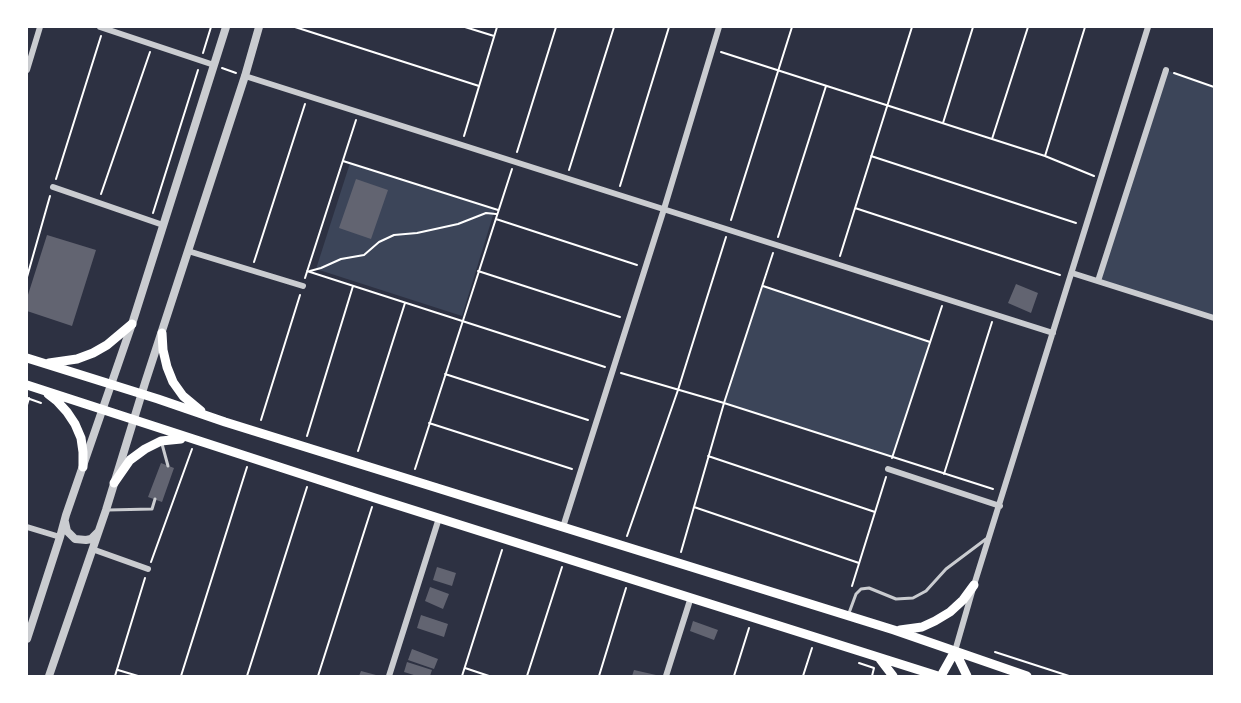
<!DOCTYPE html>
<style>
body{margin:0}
#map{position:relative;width:1241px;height:703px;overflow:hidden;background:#2d3142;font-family:"DM Sans",sans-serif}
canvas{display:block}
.frame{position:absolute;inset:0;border:28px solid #fff;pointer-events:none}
</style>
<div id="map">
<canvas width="1241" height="703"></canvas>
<div class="frame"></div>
</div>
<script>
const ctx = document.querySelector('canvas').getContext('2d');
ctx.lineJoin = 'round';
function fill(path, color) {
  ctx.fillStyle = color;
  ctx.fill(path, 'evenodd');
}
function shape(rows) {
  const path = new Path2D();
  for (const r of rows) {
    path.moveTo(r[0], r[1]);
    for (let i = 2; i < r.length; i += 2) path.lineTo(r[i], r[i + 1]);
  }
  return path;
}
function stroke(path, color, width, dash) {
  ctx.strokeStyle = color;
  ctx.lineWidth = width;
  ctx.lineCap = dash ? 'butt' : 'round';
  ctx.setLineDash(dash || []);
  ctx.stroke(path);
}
fill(shape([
 [1166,70,1214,87,1214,316,1098,281],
 [350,163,495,209,462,316,316,269],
 [763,286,930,342,892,457,724,403]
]), '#3c4559');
fill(shape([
 [356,179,388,190,371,239,339,228],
 [47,235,96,250,72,326,27,311,27,298],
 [1016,284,1038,293,1031,313,1008,303],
 [161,463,174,468,162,502,148,497],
 [437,567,456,573,452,586,433,580],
 [430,587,449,594,443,609,425,601],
 [421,615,448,624,444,637,417,628],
 [693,621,718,630,714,640,690,631],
 [412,649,438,659,434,669,408,660],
 [407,662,432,670,430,676,417,676,404,672],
 [634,670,656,675,656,676,632,676],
 [361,671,376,675,376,676,359,676]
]), '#626471');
stroke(shape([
 [295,27,479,86],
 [465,27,494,36],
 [721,52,1045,156,1094,176],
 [203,53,211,27],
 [222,68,236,73],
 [1174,73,1214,87],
 [943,123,973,27],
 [464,136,497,27],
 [992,139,1028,27],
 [517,152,556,27],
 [871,156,1076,223],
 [1045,156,1085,27],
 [343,161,498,210],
 [569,170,614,27],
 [56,179,101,36],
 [620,186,669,27],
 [101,194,150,52],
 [855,208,1060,275],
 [153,213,198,70],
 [496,219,637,265],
 [731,220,792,27],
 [778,237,826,86],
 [840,256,912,27],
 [254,262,305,104],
 [307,271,605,367],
 [310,271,321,268,341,259,364,255,379,242,394,235,417,233,458,224,486,213,496,214],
 [478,271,620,317],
 [27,277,50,196],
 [305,278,356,120],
 [763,286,930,342],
 [621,373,724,403,993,489],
 [445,374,588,420],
 [27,398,41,403],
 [27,405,29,398],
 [261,420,300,295],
 [429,423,572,469],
 [307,436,353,286],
 [358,451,405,303],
 [708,456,875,512],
 [892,458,942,306],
 [415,469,512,169],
 [944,474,992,322],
 [694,507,859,563],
 [627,536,678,390,726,237],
 [681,552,724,403,773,253],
 [151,562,192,449],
 [852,586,886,477],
 [995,652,1069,676],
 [859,663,874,668,872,676],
 [465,668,489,676],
 [118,670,138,676],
 [115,676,145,578],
 [181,676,247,467],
 [247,676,307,487],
 [318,676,372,507],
 [462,676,502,550],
 [527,676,562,567],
 [599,676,626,588],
 [734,676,749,628],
 [803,676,812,648]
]), '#fff', 2);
stroke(shape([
 [162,444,168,466],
 [108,510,152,509,155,499],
 [849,613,856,594,861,589,869,588,896,599,913,598,926,591,946,569,986,539]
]), '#caccd0', 3);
stroke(shape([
 [100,27,214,65],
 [27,70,40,27],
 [245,76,1053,333],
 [53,187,163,225],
 [188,251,303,286],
 [1072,273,1214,318],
 [1098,281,1166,70],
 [888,469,1000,506],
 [27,527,60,537],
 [563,527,664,209,719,27],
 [92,549,148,569],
 [955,651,974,585,1148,27],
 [389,676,439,518],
 [666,676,691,597]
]), '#caccd0', 6);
stroke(shape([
 [65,522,67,531,75,539,86,540,91,539,98,532],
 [27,639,60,537,66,515,132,324,226,27],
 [49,676,106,510,145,383,245,76,259,27]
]), '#caccd0', 8);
stroke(shape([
 [162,333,163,350,167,367,173,382,183,396,201,411],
 [27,358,158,399,225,422,894,630,1027,676],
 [49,363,77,359,93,353,107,345,132,324],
 [27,385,375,498,938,676],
 [48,394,57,401,67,412,75,424,81,438,83,452,83,467],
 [114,483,130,460,145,449,161,441,181,439],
 [900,630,922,627,935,621,950,612,963,600,974,585],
 [955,651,967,676],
 [880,659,893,676],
 [941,676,955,651]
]), '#fff', 9);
</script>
